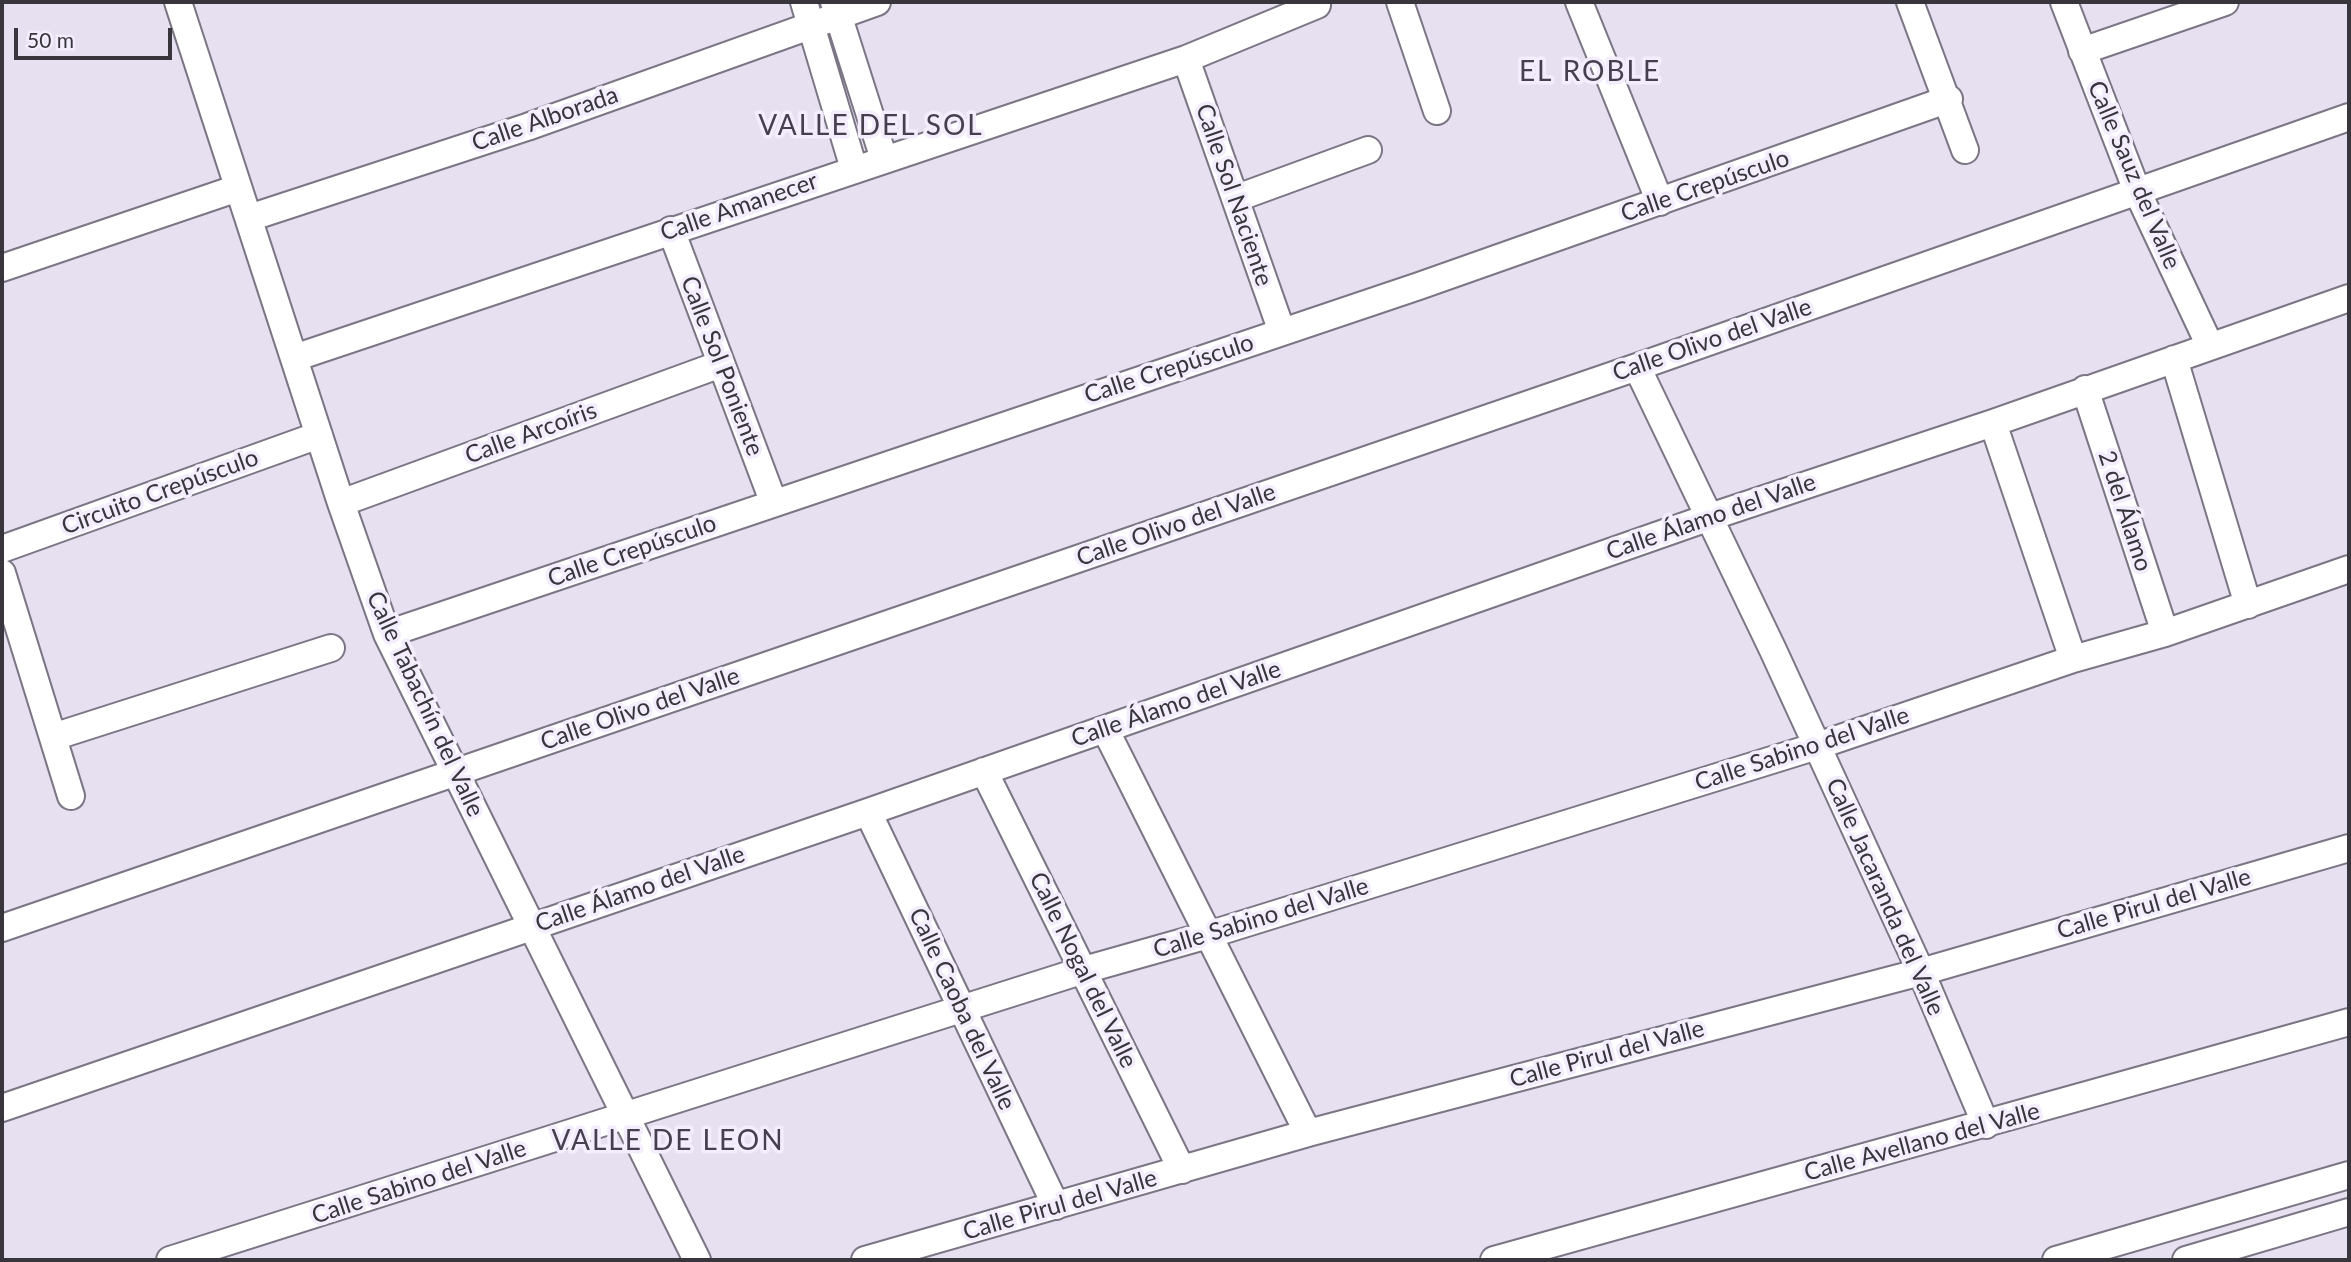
<!DOCTYPE html>
<meta charset="utf-8">
<style>
body{margin:0}
#map{position:relative;width:2351px;height:1262px;overflow:hidden;background:#e6e0f1;font-family:Lato,sans-serif}
canvas{display:block}
.frame{position:absolute;inset:0;border:4px solid #38363c;pointer-events:none}
.scale{position:absolute;left:14px;top:28px;width:158px;height:32px;box-sizing:border-box;border:4px solid #38363c;border-top:0;padding-left:9px;font-size:21px;line-height:24px;white-space:nowrap;color:#38363c;-webkit-text-stroke:5px #f3edfe;paint-order:stroke}
</style>
<div id="map">
<canvas width="2351" height="1262"></canvas>
<div class="frame"></div>
<div class="scale">50 m</div>
</div>
<script>
const ctx = document.querySelector('canvas').getContext('2d');
ctx.lineJoin = 'round';
function shape(rows) {
  const path = new Path2D();
  for (const r of rows) {
    path.moveTo(r[0], r[1]);
    for (let i = 2; i < r.length; i += 2) path.lineTo(r[i], r[i + 1]);
  }
  return path;
}
function stroke(path, color, width, dash) {
  ctx.strokeStyle = color;
  ctx.lineWidth = width;
  ctx.lineCap = dash ? 'butt' : 'round';
  ctx.setLineDash(dash || []);
  ctx.stroke(path);
}
function drawText(font, color, halo, rows, align = 'center') {
  ctx.font = font + ' Lato,sans-serif';
  ctx.lineWidth = 7;
  ctx.setLineDash([]);
  ctx.textBaseline = 'middle';
  ctx.strokeStyle = halo;
  ctx.fillStyle = color;
  for (const [text, x, y, turn = 0] of rows) {
    ctx.save();
    ctx.translate(x, y);
    ctx.rotate((+turn || 0) * Math.PI / 180);
    ctx.textAlign = isNaN(turn) ? turn : align;
    if (halo) ctx.strokeText(text, 0, 0);
    ctx.fillText(text, 0, 0);
    ctx.restore();
  }
}
const minor = shape([
 [178,2,341,503,387,634,697,1260],
 [804,2,854,169],
 [834,2,884,159],
 [1400,2,1437,111],
 [1579,2,1660,202],
 [1910,2,1965,150],
 [2064,2,2137,191,2210,346],
 [2082,51,2225,2],
 [1186,59,1282,332],
 [1237,198,1368,150],
 [249,218,527,127,877,2],
 [671,230,773,501],
 [2,268,238,188],
 [294,358,1186,59,1317,5],
 [2174,359,2248,605],
 [1637,367,1773,650,1921,972,1986,1125],
 [2085,389,2165,633],
 [1993,423,2073,659],
 [341,503,721,364],
 [2,549,319,435],
 [2,573,71,796],
 [387,634,1419,286,1949,99],
 [1105,729,1308,1133],
 [53,737,331,648],
 [984,771,1182,1170],
 [868,812,1056,1206],
 [2,928,1637,367,2349,117],
 [2,1108,868,812,1710,517,1993,423,2349,298],
 [170,1260,1084,970,1208,935,1817,746,2073,659,2165,633,2349,569],
 [865,1260,1308,1133,1921,972,2349,848],
 [1494,1260,2349,1022],
 [2056,1260,2349,1175],
 [2186,1260,2349,1212]
]);
stroke(minor, '#7b7584', 30);
stroke(minor, '#fff', 26);
drawText('24px', '#38363c', '#f3edfe', [
 ["Calle Alborada",545,119,-19],
 ["Calle Sauz del Valle",2134,175,67],
 ["Calle Crepúsculo",1705,186,-19],
 ["Calle Sol Naciente",1234,195,71],
 ["Calle Amanecer",739,207,-19],
 ["Calle Olivo del Valle",1712,340,-19],
 ["Calle Sol Poniente",722,366,69],
 ["Calle Crepúsculo",1169,369,-18],
 ["Calle Arcoíris",531,433,-20],
 ["Circuito Crepúsculo",160,492,-20],
 ["2 del Álamo",2125,511,72],
 ["Calle Álamo del Valle",1711,517,-19],
 ["Calle Olivo del Valle",1176,525,-19],
 ["Calle Crepúsculo",632,551,-19],
 ["Calle Tabachín del Valle",425,704,65],
 ["Calle Álamo del Valle",1176,704,-19],
 ["Calle Olivo del Valle",640,709,-19],
 ["Calle Sabino del Valle",1802,749,-18],
 ["Calle Álamo del Valle",640,889,-19],
 ["Calle Jacaranda del Valle",1885,897,66],
 ["Calle Pirul del Valle",2154,904,-16],
 ["Calle Sabino del Valle",1261,918,-17],
 ["Calle Nogal del Valle",1083,970,64],
 ["Calle Caoba del Valle",962,1009,65],
 ["Calle Pirul del Valle",1607,1054,-15],
 ["Calle Avellano del Valle",1922,1142,-15],
 ["Calle Sabino del Valle",419,1182,-18],
 ["Calle Pirul del Valle",1060,1205,-16]
]);
ctx.letterSpacing = '2px';
drawText('28px', '#46404e', '#f3edfe', [
 ["EL ROBLE",1590,72],
 ["VALLE DEL SOL",871,126],
 ["VALLE DE LEON",668,1141]
]);
ctx.letterSpacing = '0px';
</script>
